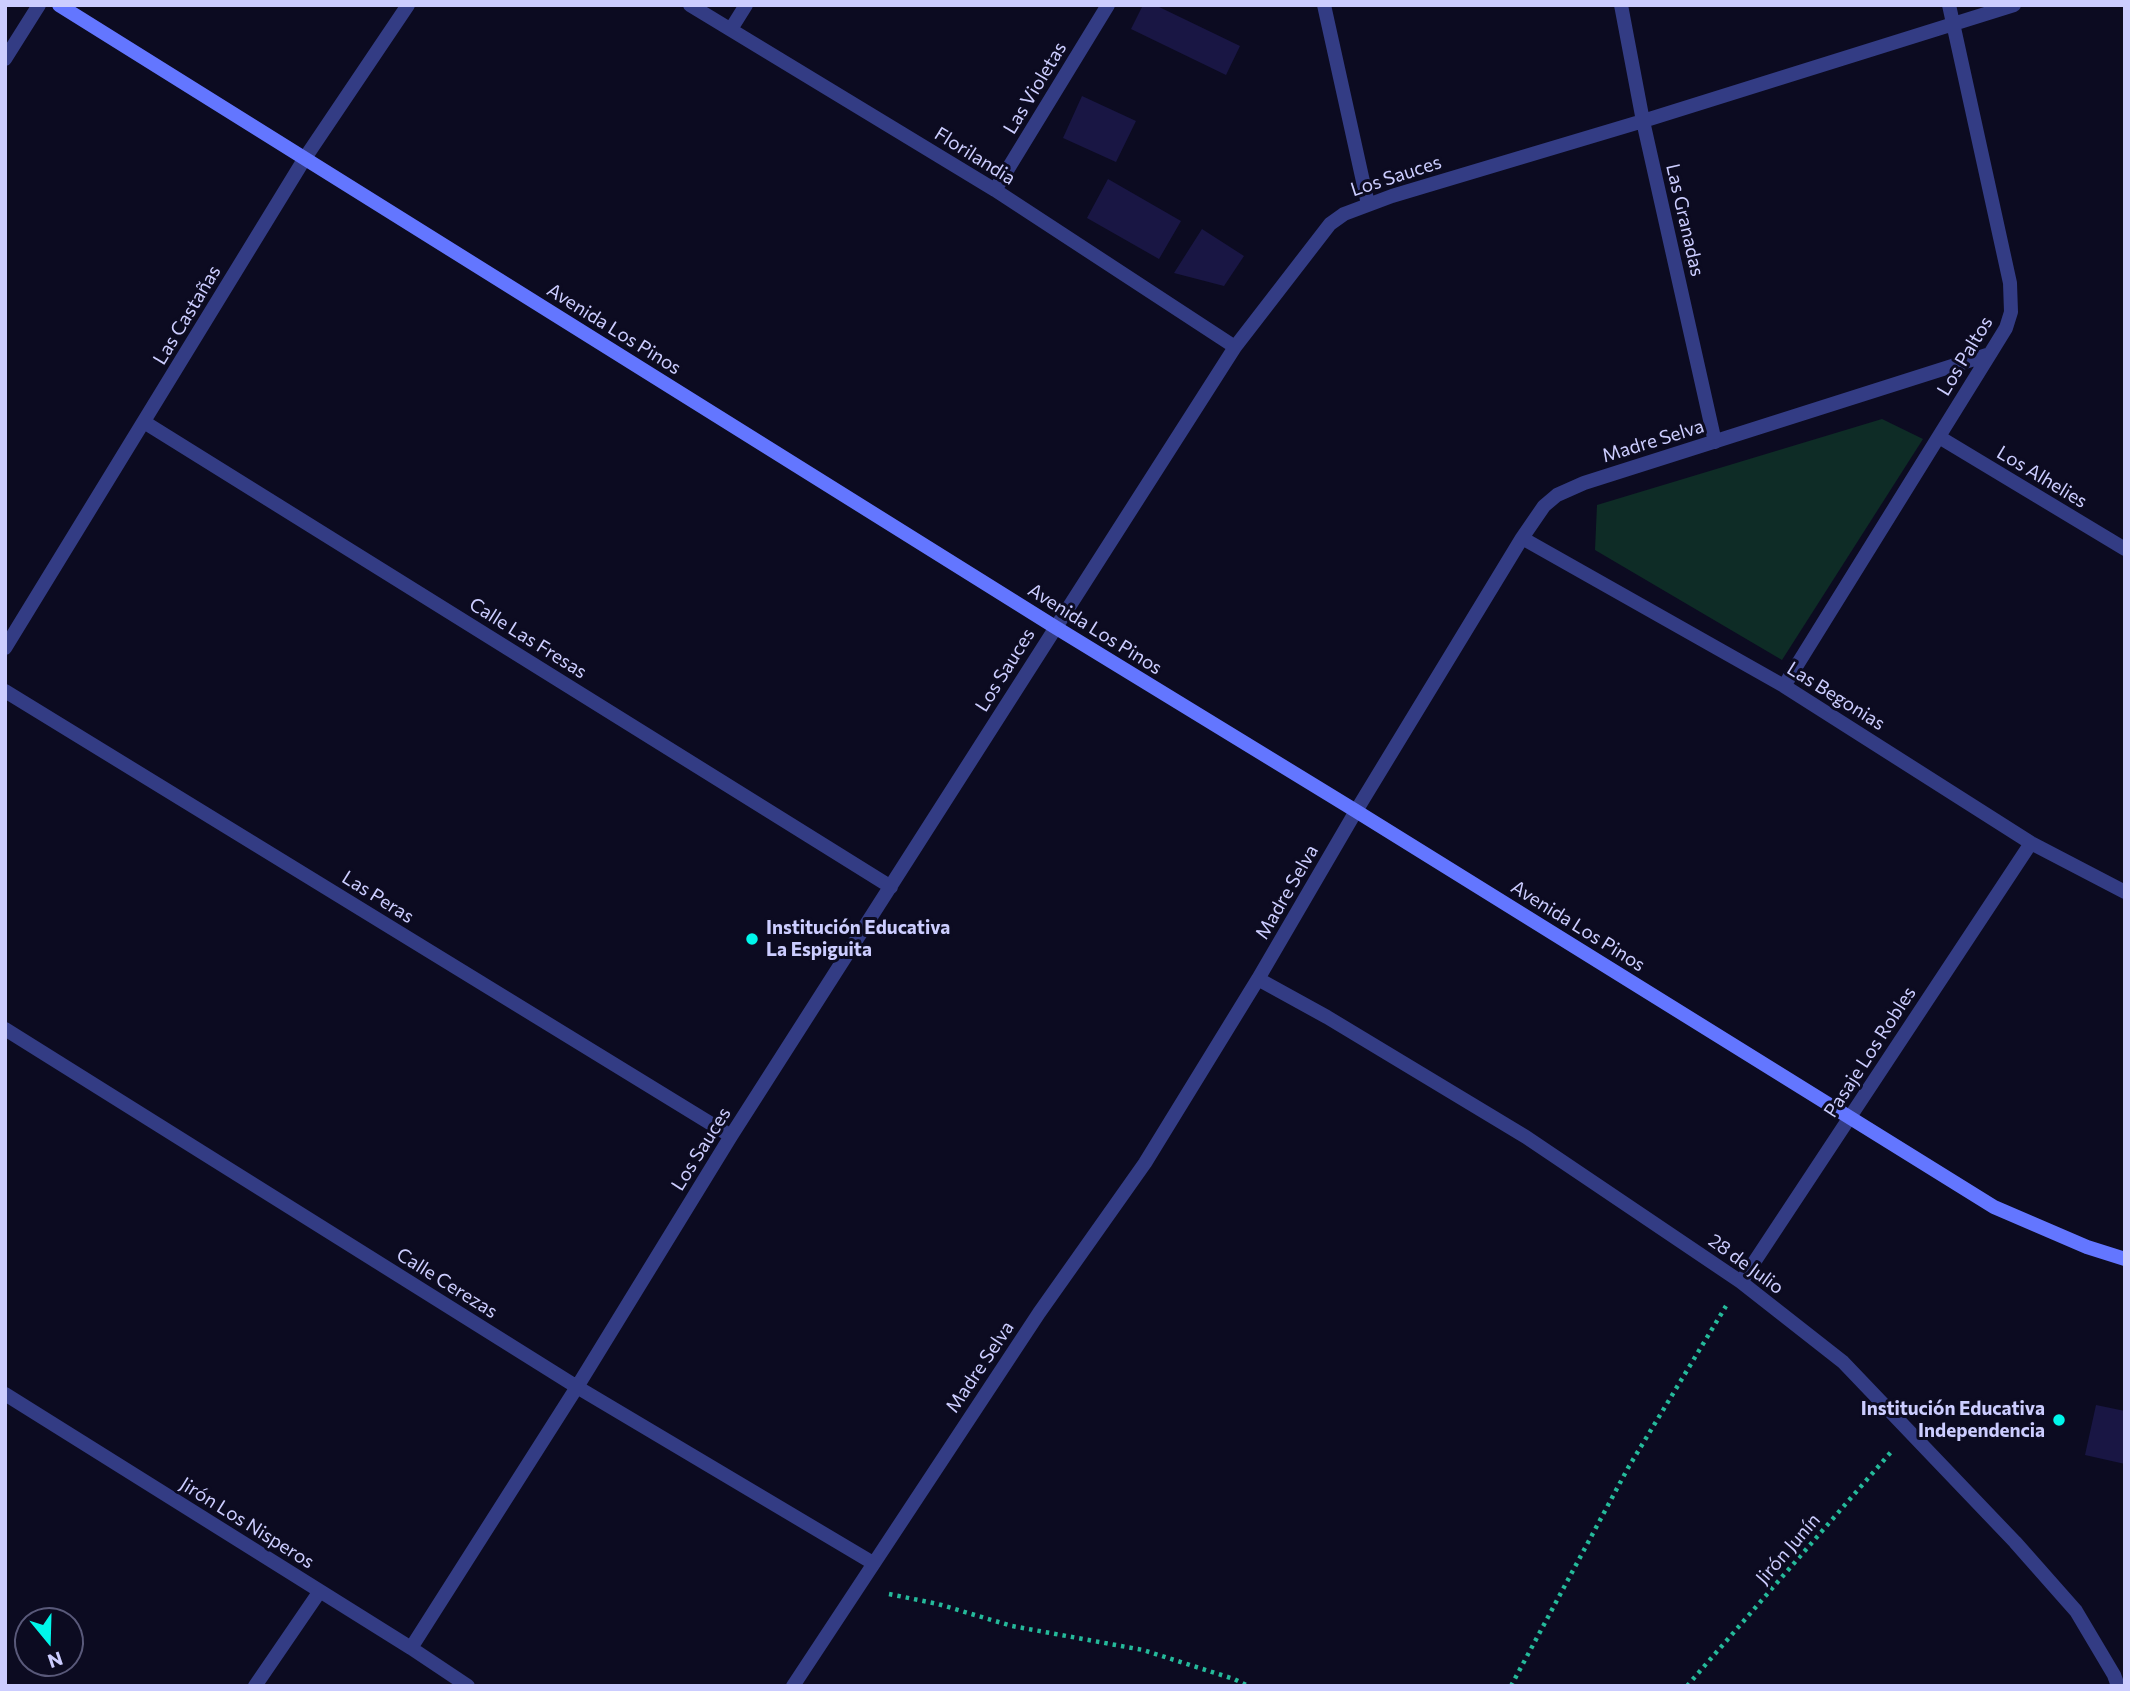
<!DOCTYPE html>
<meta charset="utf-8">
<style>
body{margin:0}
#map{position:relative;width:2130px;height:1691px;overflow:hidden;background:#0c0b21;font-family:Commissioner,sans-serif}
canvas{display:block}
.frame{position:absolute;inset:0;border:7px solid #cccdff;pointer-events:none}
.north{position:absolute;left:14px;top:1607px;width:70px;height:70px;box-sizing:border-box;background:#0c0b21;border:2px solid #59597a;border-radius:50%;rotate:161deg;font-size:19px;font-weight:700;line-height:28px;text-align:center;color:#cccdff}
.north::after{content:'';display:block;margin:auto;width:24px;height:32px;background:#00f7eb;clip-path:polygon(50% 0,100% 100%,50% 72%,0 100%)}
</style>
<div id="map">
<canvas width="2130" height="1691"></canvas>
<div class="frame"></div>
<div class="north">N</div>
</div>
<script>
const ctx = document.querySelector('canvas').getContext('2d');
ctx.lineJoin = 'round';
function fill(path, color) {
  ctx.fillStyle = color;
  ctx.fill(path, 'evenodd');
}
function shape(rows) {
  const path = new Path2D();
  for (const r of rows) {
    path.moveTo(r[0], r[1]);
    for (let i = 2; i < r.length; i += 2) path.lineTo(r[i], r[i + 1]);
  }
  return path;
}
function stroke(path, color, width, dash) {
  ctx.strokeStyle = color;
  ctx.lineWidth = width;
  ctx.lineCap = dash ? 'butt' : 'round';
  ctx.setLineDash(dash || []);
  ctx.stroke(path);
}
function drawText(font, color, halo, rows, align = 'center') {
  ctx.font = font + ' Commissioner,sans-serif';
  ctx.lineWidth = 6;
  ctx.setLineDash([]);
  ctx.textBaseline = 'middle';
  ctx.strokeStyle = halo;
  ctx.fillStyle = color;
  for (const [text, x, y, turn = 0] of rows) {
    ctx.save();
    ctx.translate(x, y);
    ctx.rotate((+turn || 0) * Math.PI / 180);
    ctx.textAlign = isNaN(turn) ? turn : align;
    if (halo) ctx.strokeText(text, 0, 0);
    ctx.fillText(text, 0, 0);
    ctx.restore();
  }
}
fill(shape([
 [1882,419,1923,439,1782,660,1595,550,1597,505]
]), '#0e2c26');
fill(shape([
 [1143,5,1155,5,1240,46,1226,75,1131,29],
 [1082,96,1136,121,1116,162,1063,138],
 [1108,179,1181,221,1159,259,1087,218],
 [1202,229,1244,256,1224,286,1174,273],
 [2096,1405,2125,1411,2125,1464,2085,1455]
]), '#191644');
stroke(shape([
 [889,1594,938,1604,1012,1626,1143,1650,1234,1679,1248,1686],
 [1511,1686,1628,1468,1726,1306],
 [1687,1686,1891,1452]
]), '#25ba9b', 4.5, [3.5, 5]);
stroke(shape([
 [690,5,995,190,1235,347],
 [1324,5,1368,204],
 [1621,5,1643,121,1715,442],
 [731,29,746,5],
 [5,59,39,5],
 [995,190,1108,5],
 [144,422,891,887],
 [1939,437,2125,549],
 [1522,538,1784,686,2031,843,2125,892],
 [5,648,305,158,408,5],
 [1784,686,1990,354,2006,328,2011,312,2010,283,1949,5],
 [5,691,731,1136],
 [1258,979,1327,1017,1526,1137,1741,1282,1843,1362,2015,1542,2076,1611,2114,1675,2118,1686],
 [5,1029,577,1387,873,1563],
 [1741,1282,2031,843],
 [5,1394,411,1648,468,1686],
 [411,1648,577,1387,731,1136,1235,347,1330,224,1344,214,1392,196,1643,121,2014,5],
 [255,1686,320,1591],
 [793,1686,1039,1313,1145,1163,1258,979,1356,811,1522,538,1544,506,1557,495,1584,483,1990,354]
]), '#333c84', 14);
stroke(shape([
 [59,5,1055,627,1356,811,1994,1207,2087,1247,2125,1259]
]), '#6376ff', 14);
for (const [x, y, r, color] of [
 [752,939,7,"#00f7eb"],
 [2059,1420,7,"#00f7eb"]
]) {
  const dot = new Path2D();
  dot.arc(x, y, r, 0, 2 * Math.PI);
  ctx.fillStyle = color;
  ctx.fill(dot);
  stroke(dot, '#0c0b21', 2.5);
}
drawText('19px', '#cccdff', '#0c0b21', [
 ["Las Violetas",1035,88,-59],
 ["Florilandia",975,156,32],
 ["Los Sauces",1396,176,-18],
 ["Las Granadas",1685,220,77],
 ["Las Castañas",187,315,-59],
 ["Avenida Los Pinos",614,329,32],
 ["Los Paltos",1965,356,-59],
 ["Madre Selva",1653,441,-17],
 ["Los Alhelies",2042,477,31],
 ["Avenida Los Pinos",1095,629,32],
 ["Calle Las Fresas",528,638,32],
 ["Los Sauces",1005,670,-58],
 ["Las Begonias",1836,696,32],
 ["Madre Selva",1287,892,-60],
 ["Las Peras",378,897,32],
 ["Avenida Los Pinos",1578,926,32],
 ["Pasaje Los Robles",1870,1052,-57],
 ["Los Sauces",701,1149,-58],
 ["28 de Julio",1746,1264,36],
 ["Calle Cerezas",447,1283,32],
 ["Madre Selva",980,1367,-56],
 ["Jirón Los Nisperos",247,1523,32],
 ["Jirón Junín",1788,1549,-49]
]);
drawText('bold 19px', '#cccdff', '#0c0b21', [
 ["Institución Educativa",766,928],
 ["La Espiguita",766,950],
 ["Institución Educativa",2045,1409,"right"],
 ["Independencia",2045,1431,"right"]
], 'left');
</script>
